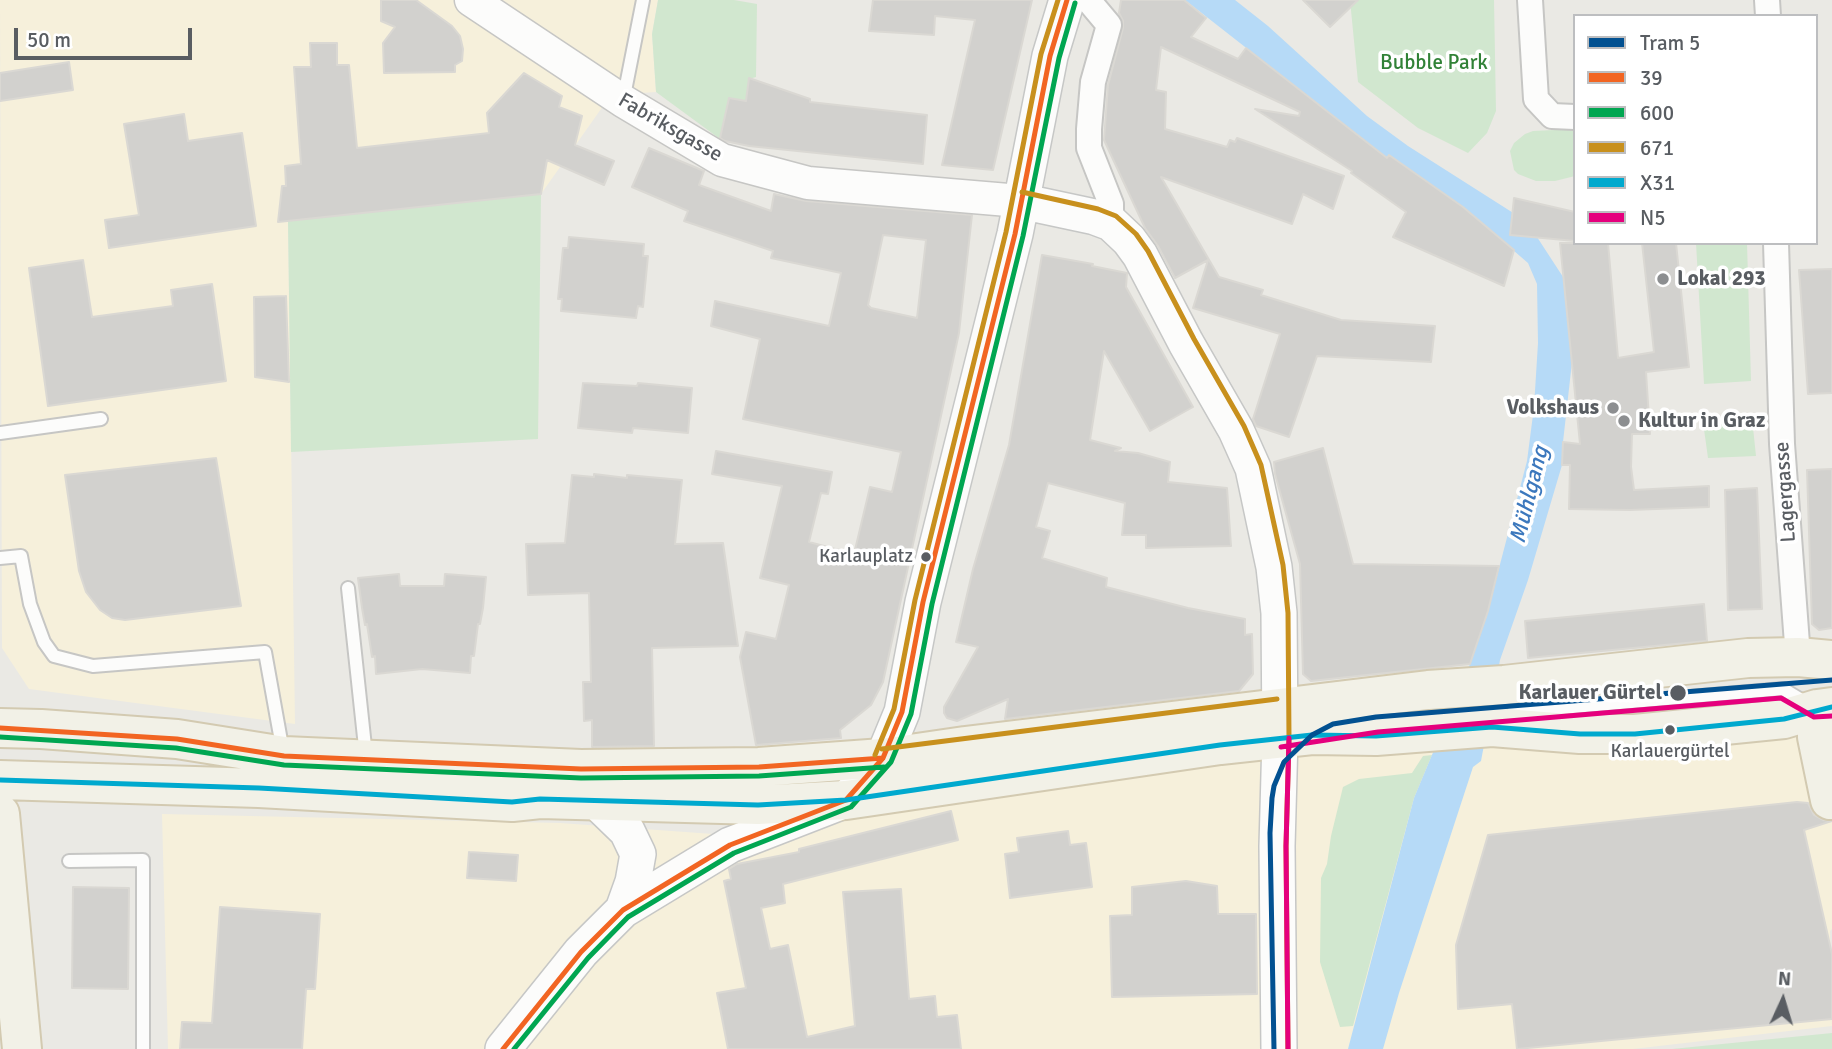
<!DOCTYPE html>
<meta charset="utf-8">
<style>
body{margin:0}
#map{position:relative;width:1832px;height:1049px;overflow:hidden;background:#eae9e4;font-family:Signika,sans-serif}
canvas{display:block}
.legend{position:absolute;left:1573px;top:14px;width:245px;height:231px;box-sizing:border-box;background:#fff;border:2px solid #bdbec0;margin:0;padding:9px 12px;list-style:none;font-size:21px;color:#595d62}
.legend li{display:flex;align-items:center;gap:14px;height:35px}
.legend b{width:35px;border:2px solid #bdbec0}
.north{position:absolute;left:1748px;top:965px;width:70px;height:70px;-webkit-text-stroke:5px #fff;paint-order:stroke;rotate:4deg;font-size:19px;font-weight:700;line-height:28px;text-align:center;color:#595d62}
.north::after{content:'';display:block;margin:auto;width:24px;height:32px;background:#595d62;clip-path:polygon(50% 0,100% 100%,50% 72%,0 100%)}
.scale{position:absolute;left:14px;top:28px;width:178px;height:32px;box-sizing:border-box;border:4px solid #595d62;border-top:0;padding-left:9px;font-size:21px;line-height:24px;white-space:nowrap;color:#595d62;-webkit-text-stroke:5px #fff;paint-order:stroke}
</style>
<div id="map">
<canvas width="1832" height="1049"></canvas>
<ul class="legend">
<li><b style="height:9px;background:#025191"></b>Tram 5</li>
<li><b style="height:9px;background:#f26522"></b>39</li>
<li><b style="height:9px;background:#00a651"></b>600</li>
<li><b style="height:9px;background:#c8901d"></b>671</li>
<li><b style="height:9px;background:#00a9ce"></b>X31</li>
<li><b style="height:9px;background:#e5007d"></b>N5</li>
</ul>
<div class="north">N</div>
<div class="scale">50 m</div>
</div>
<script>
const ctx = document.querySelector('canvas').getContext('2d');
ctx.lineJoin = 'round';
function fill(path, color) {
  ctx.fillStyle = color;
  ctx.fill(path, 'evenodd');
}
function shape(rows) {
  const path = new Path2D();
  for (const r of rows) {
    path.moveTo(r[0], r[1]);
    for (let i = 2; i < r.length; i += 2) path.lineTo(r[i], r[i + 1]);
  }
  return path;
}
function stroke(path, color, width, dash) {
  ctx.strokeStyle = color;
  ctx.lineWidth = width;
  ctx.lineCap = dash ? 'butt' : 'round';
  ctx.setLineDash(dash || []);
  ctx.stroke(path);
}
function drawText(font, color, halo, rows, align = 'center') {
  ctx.font = font + ' Signika,sans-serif';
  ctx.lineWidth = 7;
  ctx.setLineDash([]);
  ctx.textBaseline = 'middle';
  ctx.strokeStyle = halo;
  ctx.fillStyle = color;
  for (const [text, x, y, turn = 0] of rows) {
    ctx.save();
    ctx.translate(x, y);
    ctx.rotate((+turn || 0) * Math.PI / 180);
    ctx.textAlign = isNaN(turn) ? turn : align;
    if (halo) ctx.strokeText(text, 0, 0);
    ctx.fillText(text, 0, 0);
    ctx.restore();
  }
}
fill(shape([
 [0,0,658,0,652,34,656,92,608,95,601,109,541,194,288,221,295,724,29,689,2,648],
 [1832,715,1832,929,1830,931,1832,1026,1633,1049,168,1049,162,814,560,823,755,837,994,785,1227,758]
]), '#f6f0db');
fill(shape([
 [658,0,734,0,757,4,756,77,749,79,746,101,729,98,720,139,656,92,652,34],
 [1350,0,1494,0,1496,111,1487,133,1468,153,1418,128,1358,82],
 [1575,129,1575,176,1555,181,1536,181,1518,174,1514,170,1510,151,1514,143,1525,134,1533,131],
 [541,194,538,439,291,452,288,221],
 [1696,243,1747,243,1751,381,1704,384],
 [1752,418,1756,456,1708,458,1703,422],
 [1432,755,1414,798,1353,1026,1340,1027,1320,962,1321,878,1327,864,1331,836,1343,787,1359,779,1412,773,1423,756],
 [1832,1033,1832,1049,1672,1049]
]), '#d1e7cf');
fill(shape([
 [1185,0,1235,0,1268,26,1367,116,1408,146,1518,216,1537,237,1565,280,1572,362,1563,442,1562,465,1528,580,1500,660,1481,761,1473,767,1399,993,1383,1049,1348,1049,1414,798,1470,664,1486,618,1527,461,1534,407,1538,343,1537,284,1528,263,1463,207,1390,156,1387,158]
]), '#b6daf7');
const building = shape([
 [381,0,416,0,452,26,460,36,463,49,462,61,455,65,455,72,384,73,383,43,395,27,381,21,381,0],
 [873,0,1032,0,993,170,942,165,975,20,935,16,934,35,869,31,873,0],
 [1121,0,1184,0,1206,18,1191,37,1238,59,1246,48,1387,158,1389,155,1463,207,1514,250,1504,286,1393,237,1406,212,1351,173,1352,171,1255,109,1299,116,1300,112,1161,47,1156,90,1166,92,1165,129,1227,147,1230,140,1235,142,1237,138,1344,176,1333,209,1303,194,1292,224,1161,177,1219,277,1263,290,1261,295,1341,320,1435,326,1431,362,1317,356,1289,437,1256,426,1253,419,1280,334,1193,308,1208,260,1175,278,1158,246,1145,228,1104,140,1108,85,1123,28,1123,21,1119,13,1121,0],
 [1303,0,1358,0,1330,27,1303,0],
 [310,43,337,43,337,65,349,65,357,148,489,133,487,113,524,73,562,96,559,107,582,116,575,145,614,161,604,185,547,160,541,194,278,222,282,186,286,186,285,166,301,164,294,67,311,67,310,43],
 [69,62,73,90,0,101,0,73,69,62],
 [749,78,810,99,810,102,927,115,923,164,749,146,725,141,720,138,729,98,746,101,749,78],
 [184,114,188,141,242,133,256,226,109,248,105,220,139,215,124,124,184,114],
 [649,148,704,171,699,185,771,211,774,194,806,201,972,215,959,333,883,682,871,705,840,730,841,738,756,745,740,657,746,632,776,639,789,585,760,578,782,486,712,474,716,451,832,472,828,494,821,493,809,542,854,554,870,487,892,492,901,452,743,419,760,339,711,326,715,301,829,326,841,273,771,258,773,251,684,221,688,211,632,187,649,148],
 [883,235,926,240,917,318,871,308,868,305,883,235],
 [1514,198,1575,212,1575,241,1510,235,1514,198],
 [569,237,644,244,643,256,648,256,643,307,638,306,636,318,561,311,562,299,558,299,563,248,568,248,569,237],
 [1560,243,1608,243,1618,358,1654,352,1642,243,1676,243,1689,367,1646,372,1650,434,1632,434,1631,467,1634,490,1709,486,1709,507,1630,510,1569,509,1570,465,1562,465,1563,442,1580,444,1560,243],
 [1042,255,1093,264,1092,266,1127,273,1126,287,1193,407,1150,431,1104,351,1090,440,1121,448,1115,451,1138,453,1170,462,1168,482,1227,488,1231,546,1146,548,1146,535,1122,535,1125,503,1048,483,1036,527,1050,531,1042,558,1107,578,1106,587,1188,608,1245,619,1245,635,1252,634,1253,674,1239,691,1005,719,1008,699,957,721,947,718,944,713,944,707,978,647,956,642,973,569,1009,445,1042,255],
 [83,260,92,317,173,306,171,290,212,284,226,381,48,406,29,268,83,260],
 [1832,269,1832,393,1808,394,1799,270,1832,269],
 [286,296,289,382,255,377,254,297,286,296],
 [583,383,637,386,638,383,692,388,688,433,633,428,632,433,578,428,583,383],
 [1323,448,1353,564,1499,566,1488,611,1470,664,1311,681,1303,674,1300,564,1275,474,1274,462,1323,448],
 [216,458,241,606,125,620,112,618,100,610,86,592,79,571,65,475,216,458],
 [1832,469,1832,628,1819,630,1812,624,1807,470,1832,469],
 [594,474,627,478,627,475,682,480,675,544,723,543,738,646,652,648,654,746,592,747,592,720,584,721,583,682,591,682,589,593,528,595,526,544,565,543,572,475,594,477,594,474],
 [1757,488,1762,609,1728,610,1725,490,1757,488],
 [399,574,400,586,444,586,445,574,486,577,483,608,480,624,478,624,474,656,471,656,470,673,422,669,376,674,375,656,372,657,367,624,365,625,362,608,358,578,399,574],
 [1704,604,1707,641,1528,658,1525,621,1704,604],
 [1797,802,1808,803,1814,815,1823,820,1832,821,1804,830,1832,954,1832,1019,1517,1049,1512,1004,1458,1009,1456,945,1488,835,1797,802],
 [951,811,958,840,783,884,785,903,761,908,770,949,788,945,807,1037,855,1026,843,892,901,889,909,999,935,996,937,1017,957,1015,961,1049,728,1049,717,993,746,988,724,881,731,879,729,869,737,864,799,852,799,849,951,811],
 [1068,831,1070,845,1086,843,1092,887,1010,898,1005,854,1019,852,1017,838,1068,831],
 [469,852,518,855,516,881,467,878,469,852],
 [1186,881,1217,886,1218,914,1256,914,1257,994,1112,997,1110,916,1132,915,1132,887,1186,881],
 [73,887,129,888,128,989,72,988,73,887],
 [220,907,320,914,315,989,306,989,302,1049,180,1049,182,1022,212,1023,220,907]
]);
fill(building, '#d2d1ce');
stroke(building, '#dad8d3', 2);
const service = shape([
 [623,101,643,0],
 [0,433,101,419],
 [0,558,21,556,30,604,44,642,54,656,93,666,265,652,283,752],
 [348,588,366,756],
 [1513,712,1783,689,1808,704],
 [69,861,143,860,143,1049]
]);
const minor = shape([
 [1088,0,1109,25,1093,82,1089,129,1089,148,1111,204,1111,223],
 [1530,0,1536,99,1552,116,1575,117],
 [1767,0,1768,16],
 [1776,243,1782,444,1798,657]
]);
const tertiary = shape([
 [471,0,623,101,722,160,808,183,1020,201]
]);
const secondary = shape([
 [1020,201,1095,217,1111,223,1129,240,1140,255,1186,343,1236,430,1253,468,1274,567,1279,613,1280,738,1277,846,1279,1049],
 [597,802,627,831,638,854,633,882,623,910],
 [503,1049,581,952,623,910,730,845,846,800,883,758,902,712,923,602,1015,234,1050,56,1067,0]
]);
const primary = shape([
 [1817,709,1817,737,1830,800],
 [0,728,41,729,177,739,284,756,581,769,759,767,883,758,965,746,1428,690,1504,685,1748,658,1798,657,1832,660],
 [0,780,259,788,512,802,540,799,758,805,846,800,1220,745,1312,735,1376,736,1492,727,1580,734,1635,734,1784,719,1817,709,1832,707],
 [0,814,22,1049]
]);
stroke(service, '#c6c6c4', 16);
stroke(minor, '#c6c6c4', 28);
stroke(tertiary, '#c6c6c4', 35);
stroke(secondary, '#c6c7c6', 38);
stroke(primary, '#d3cab1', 42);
stroke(service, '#fcfcfb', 12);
stroke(minor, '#fcfcfb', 24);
stroke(tertiary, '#fcfcfb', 32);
stroke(secondary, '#fcfcfb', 35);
stroke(primary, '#f2f1e7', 38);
stroke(shape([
 [0,728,177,739,284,756,581,769,759,767,883,758],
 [503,1049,581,952,623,910,730,845,846,800,883,758,902,712,923,602,1015,234,1050,56,1067,0]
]), '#f26522', 5);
stroke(shape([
 [0,737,176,748,284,765,581,778,759,776,884,767],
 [514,1049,588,958,628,917,734,853,851,807,891,762,911,714,932,604,1023,236,1059,58,1075,3]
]), '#00a651', 5);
stroke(shape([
 [1022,192,1098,209,1116,216,1136,234,1148,251,1194,339,1244,426,1261,465,1283,565,1288,613,1289,738,1286,846,1288,1049],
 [882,749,1277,699],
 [875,755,894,709,915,600,1006,232,1041,54,1058,0]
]), '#c8901d', 5);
stroke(shape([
 [0,780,259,788,512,802,540,799,758,805,846,800,1220,745,1312,735,1376,736,1492,727,1580,734,1635,734,1784,719,1832,707]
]), '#00a9ce', 5);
stroke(shape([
 [1281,747,1378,732,1781,698,1814,717,1832,716],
 [1288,1049,1286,846,1289,738]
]), '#e5007d', 5);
stroke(shape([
 [1274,1049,1270,833,1272,798,1274,786,1284,762,1312,735,1333,724,1376,717,1832,680]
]), '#025191', 5);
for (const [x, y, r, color] of [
 [1663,279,7,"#8c8e90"],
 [1613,408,7,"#8c8e90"],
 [1624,421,7,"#8c8e90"],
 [926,557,6,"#595d62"],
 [1678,693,9,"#595d62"],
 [1670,730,6,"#595d62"]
]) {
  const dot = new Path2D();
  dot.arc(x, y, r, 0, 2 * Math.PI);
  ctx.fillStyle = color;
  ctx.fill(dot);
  stroke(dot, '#fff', 2.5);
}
drawText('19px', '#595d62', '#fff', [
 ["Karlauplatz",913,557],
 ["Karlauergürtel",1670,752,"center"]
], 'right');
drawText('21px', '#318237', '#fff', [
 ["Bubble Park",1434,63]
]);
drawText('21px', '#595d62', '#fff', [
 ["Fabriksgasse",670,128,30],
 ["Lagergasse",1786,492,-94]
]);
drawText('bold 21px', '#595d62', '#fff', [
 ["Lokal 293",1677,279],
 ["Volkshaus",1599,408,"right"],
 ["Kultur in Graz",1638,421]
], 'left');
drawText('bold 21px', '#595d62', '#fff', [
 ["Karlauer Gürtel",1662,693]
], 'right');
drawText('italic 23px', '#3c78bd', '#fff', [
 ["Mühlgang",1530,495,-76]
]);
</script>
